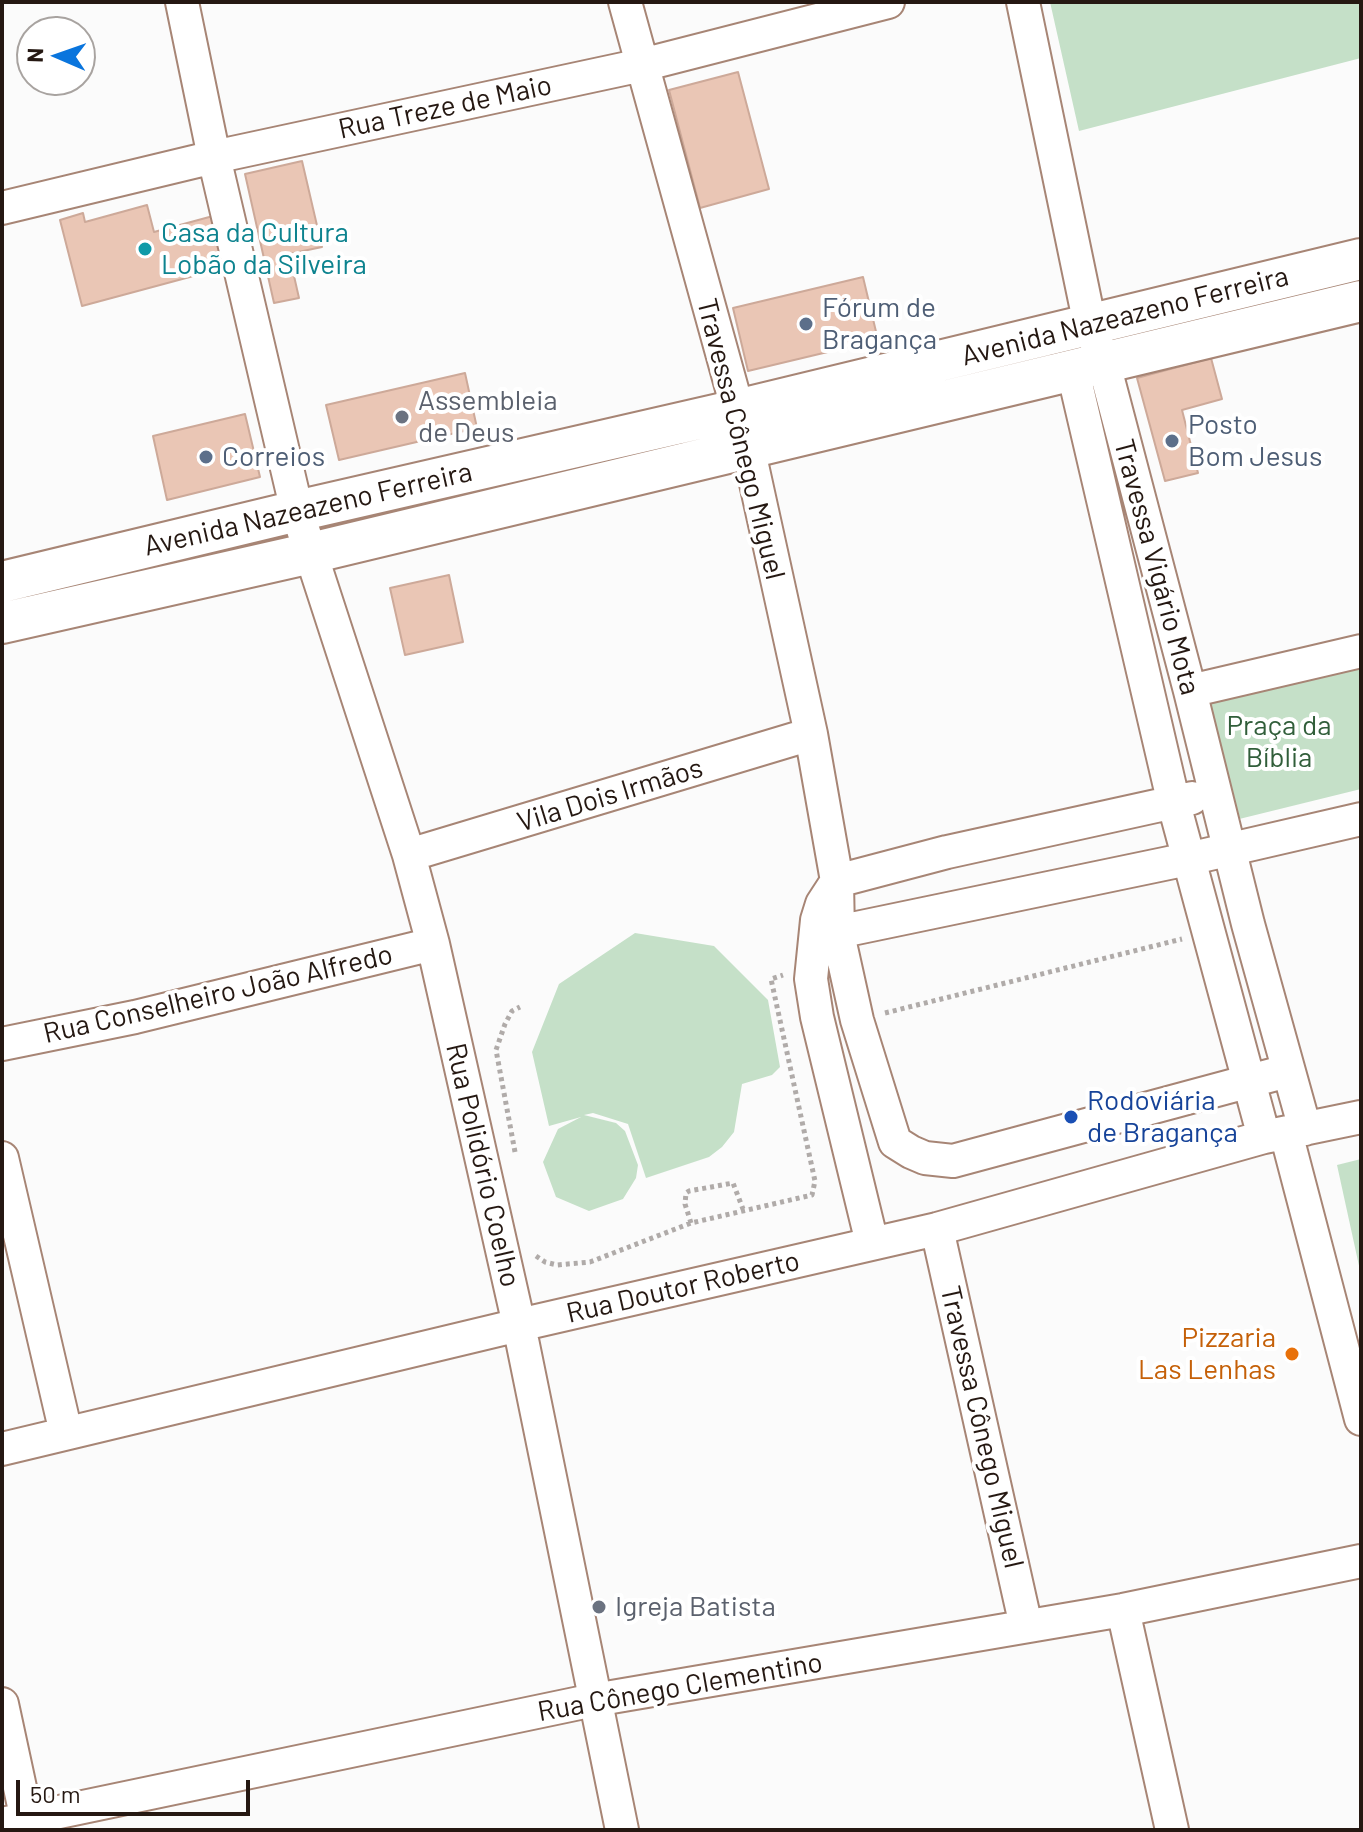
<!DOCTYPE html>
<meta charset="utf-8">
<style>
body{margin:0}
#map{position:relative;width:1363px;height:1832px;overflow:hidden;background:#fbfbfb;font-family:Barlow,sans-serif}
canvas{display:block}
.frame{position:absolute;inset:0;border:4px solid #251812;pointer-events:none}
.north{position:absolute;left:16px;top:16px;width:80px;height:80px;box-sizing:border-box;background:#fff;border:2px solid #a8a3a0;border-radius:50%;rotate:272deg;font-size:22px;font-weight:700;line-height:32px;text-align:center;color:#251812}
.north::after{content:'';display:block;margin:auto;width:28px;height:36px;background:#0a75dd;clip-path:polygon(50% 0,100% 100%,50% 72%,0 100%)}
.scale{position:absolute;left:16px;top:1780px;width:234px;height:36px;box-sizing:border-box;border:4px solid #251812;border-top:0;padding-left:10px;font-size:24px;line-height:28px;white-space:nowrap;color:#251812;-webkit-text-stroke:6px #fff;paint-order:stroke}
</style>
<div id="map">
<canvas width="1363" height="1832"></canvas>
<div class="frame"></div>
<div class="north">N</div>
<div class="scale">50 m</div>
</div>
<script>
const ctx = document.querySelector('canvas').getContext('2d');
ctx.lineJoin = 'round';
function fill(path, color) {
  ctx.fillStyle = color;
  ctx.fill(path, 'evenodd');
}
function shape(rows) {
  const path = new Path2D();
  for (const r of rows) {
    path.moveTo(r[0], r[1]);
    for (let i = 2; i < r.length; i += 2) path.lineTo(r[i], r[i + 1]);
  }
  return path;
}
function stroke(path, color, width, dash) {
  ctx.strokeStyle = color;
  ctx.lineWidth = width;
  ctx.lineCap = dash ? 'butt' : 'round';
  ctx.setLineDash(dash || []);
  ctx.stroke(path);
}
function drawText(font, color, halo, rows, align = 'center') {
  ctx.font = font + ' Barlow,sans-serif';
  ctx.lineWidth = 8;
  ctx.setLineDash([]);
  ctx.textBaseline = 'middle';
  ctx.strokeStyle = halo;
  ctx.fillStyle = color;
  for (const [text, x, y, turn = 0] of rows) {
    ctx.save();
    ctx.translate(x, y);
    ctx.rotate((+turn || 0) * Math.PI / 180);
    ctx.textAlign = isNaN(turn) ? turn : align;
    if (halo) ctx.strokeText(text, 0, 0);
    ctx.fillText(text, 0, 0);
    ctx.restore();
  }
}
fill(shape([
 [1050,2,1361,2,1361,58,1079,131],
 [1361,656,1361,789,1223,823,1193,695],
 [635,933,714,946,768,1000,780,1067,772,1075,742,1084,734,1132,722,1147,709,1157,646,1178,628,1124,593,1113,584,1115,616,1123,625,1131,638,1165,636,1178,623,1199,589,1211,556,1197,543,1162,558,1129,581,1117,549,1126,532,1052,559,984],
 [1361,1159,1361,1275,1337,1165]
]), '#c5e0c8');
const building = shape([
 [738,72,769,189,700,208,669,90,738,72],
 [302,161,322,247,289,254,299,298,274,303,245,174,302,161],
 [147,205,154,232,213,216,227,267,82,306,60,220,83,213,85,222,147,205],
 [863,277,878,340,748,371,733,308,863,277],
 [1211,358,1222,399,1182,410,1198,473,1165,481,1137,378,1211,358],
 [465,373,477,428,339,460,326,405,465,373],
 [245,414,260,477,167,500,153,436,245,414],
 [449,575,463,642,405,655,390,588,449,575]
]);
fill(building, '#eac6b5');
stroke(building, '#cda999', 2);
const minor = shape([
 [182,2,214,157,297,511,409,855,433,944,519,1325,622,1830],
 [625,2,748,447,811,734,837,881,838,934,857,1020,895,1142,911,1152,925,1158,953,1161,1287,1071],
 [1023,2,1090,325,1104,364,1190,691,1248,924,1305,1129],
 [2,208,214,157,642,65,888,2],
 [1073,371,1174,804,1264,1137],
 [1190,691,1361,651],
 [409,855,811,734],
 [824,946,838,934,847,930,1188,859,1361,819],
 [2,1044,135,1017,433,944],
 [1286,1133,1361,1419],
 [2,1158,66,1433],
 [937,1229,1026,1626],
 [872,1243,817,1017,811,979,817,920,822,904,837,881,947,852,1192,798],
 [2,1449,519,1325,937,1229,1264,1137,1361,1117],
 [1123,1610,1172,1830],
 [2,1704,27,1820],
 [2,1824,594,1700,1123,1610,1361,1561]
]);
const major = shape([
 [2,582,297,511,737,410,1361,259],
 [2,623,311,553,1361,301]
]);
stroke(minor, '#a78575', 36);
stroke(major, '#a78575', 44);
stroke(shape([
 [885,1013,1182,939],
 [515,1152,496,1050,505,1024,512,1011,520,1007],
 [691,1223,685,1204,686,1193,689,1191,733,1183,743,1209],
 [536,1256,545,1262,557,1265,590,1262,691,1223,812,1195,815,1181,771,979,783,975]
]), '#b0aba9', 5, [4, 4]);
stroke(minor, '#fff', 32);
stroke(major, '#fff', 40);
for (const [x, y, r, color] of [
 [145,249,8,"#0f9aa8"],
 [806,324,8,"#5c6f8a"],
 [402,417,8,"#6b7280"],
 [1172,441,8,"#5c6f8a"],
 [206,457,8,"#5c6f8a"],
 [1071,1117,8,"#1a4fb4"],
 [1292,1354,8,"#e8710a"],
 [599,1607,8,"#6b7280"]
]) {
  const dot = new Path2D();
  dot.arc(x, y, r, 0, 2 * Math.PI);
  ctx.fillStyle = color;
  ctx.fill(dot);
  stroke(dot, '#fff', 3);
}
drawText('28px', '#251812', '#fff', [
 ["Rua Treze de Maio",445,107,-12],
 ["Avenida Nazeazeno Ferreira",1125,316,-14],
 ["Travessa Cônego Miguel",741,439,76],
 ["Avenida Nazeazeno Ferreira",308,509,-13],
 ["Travessa Vigário Mota",1157,567,75],
 ["Vila Dois Irmãos",610,795,-17],
 ["Rua Conselheiro João Alfredo",218,994,-13],
 ["Rua Polidório Coelho",483,1165,77],
 ["Rua Doutor Roberto",683,1287,-13],
 ["Travessa Cônego Miguel",982,1427,77],
 ["Rua Cônego Clementino",680,1687,-10]
]);
drawText('28px', '#0d838f', '#fff', [
 ["Casa da Cultura",161,233],
 ["Lobão da Silveira",161,265]
], 'left');
drawText('28px', '#4e5e75', '#fff', [
 ["Fórum de",822,308],
 ["Bragança",822,340],
 ["Posto",1188,425],
 ["Bom Jesus",1188,457],
 ["Correios",222,457]
], 'left');
drawText('28px', '#5b616d', '#fff', [
 ["Assembleia",418,401],
 ["de Deus",418,433],
 ["Igreja Batista",615,1607]
], 'left');
drawText('28px', '#315e3a', '#fff', [
 ["Praça da",1279,726],
 ["Bíblia",1279,758]
]);
drawText('28px', '#164399', '#fff', [
 ["Rodoviária",1087,1101],
 ["de Bragança",1087,1133]
], 'left');
drawText('28px', '#c56008', '#fff', [
 ["Pizzaria",1276,1338],
 ["Las Lenhas",1276,1370]
], 'right');
</script>
